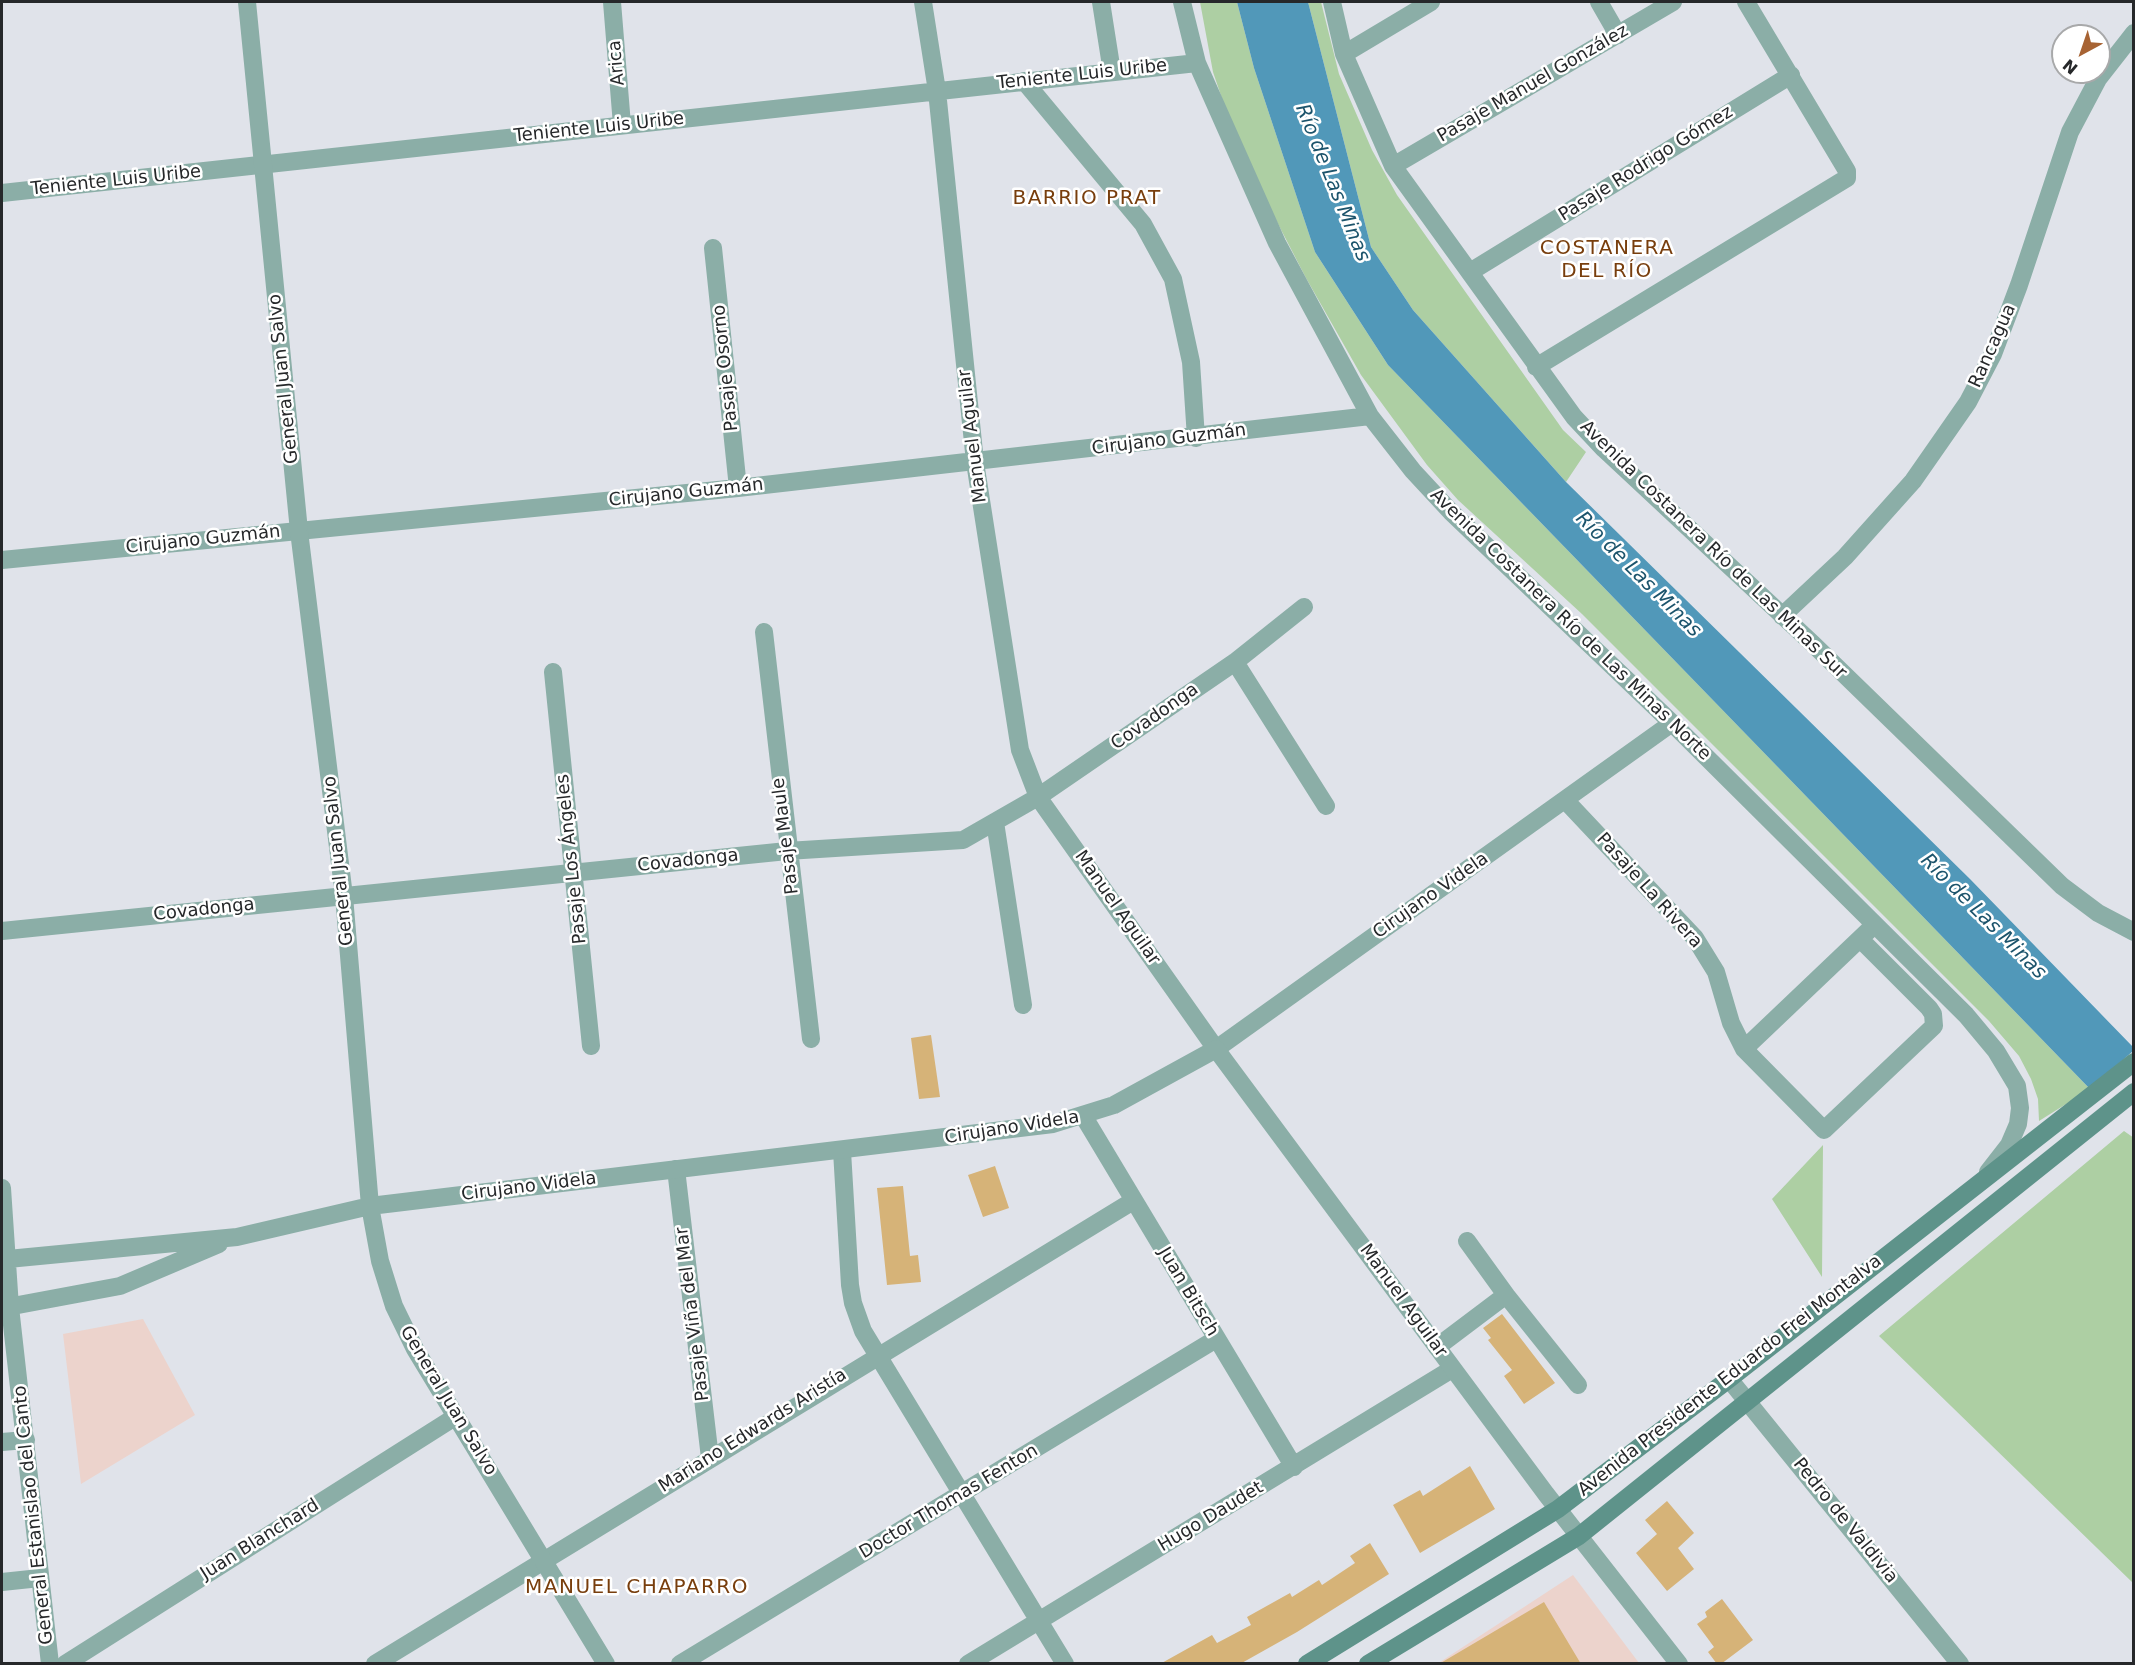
<!DOCTYPE html>
<meta charset="utf-8">
<style>
body{margin:0}
#map{position:relative;width:2135px;height:1665px;overflow:hidden;background:#e0e3ea;font-family:"DejaVu Sans",sans-serif}
canvas{display:block}
.frame{position:absolute;inset:0;border:3px solid #26282a;pointer-events:none}
.north{position:absolute;left:2051px;top:24px;width:60px;height:60px;box-sizing:border-box;background:#fff;border:2px solid #a8a9aa;border-radius:50%;rotate:220deg;font-size:16px;font-weight:700;line-height:24px;text-align:center;color:#26282a}
.north::after{content:'';display:block;margin:auto;width:21px;height:27px;background:#a76333;clip-path:polygon(50% 0,100% 100%,50% 72%,0 100%)}
</style>
<div id="map">
<canvas width="2135" height="1665"></canvas>
<div class="frame"></div>
<div class="north">N</div>
</div>
<script>
const ctx = document.querySelector('canvas').getContext('2d');
ctx.lineJoin = 'round';
function fill(path, color) {
  ctx.fillStyle = color;
  ctx.fill(path, 'evenodd');
}
function shape(rows) {
  const path = new Path2D();
  for (const r of rows) {
    path.moveTo(r[0], r[1]);
    for (let i = 2; i < r.length; i += 2) path.lineTo(r[i], r[i + 1]);
  }
  return path;
}
function stroke(path, color, width, dash) {
  ctx.strokeStyle = color;
  ctx.lineWidth = width;
  ctx.lineCap = dash ? 'butt' : 'round';
  ctx.setLineDash(dash || []);
  ctx.stroke(path);
}
function drawText(font, color, halo, rows, align = 'center') {
  ctx.font = font + ' "DejaVu Sans",sans-serif';
  ctx.lineWidth = 5;
  ctx.setLineDash([]);
  ctx.textBaseline = 'middle';
  ctx.strokeStyle = halo;
  ctx.fillStyle = color;
  for (const [text, x, y, turn = 0] of rows) {
    ctx.save();
    ctx.translate(x, y);
    ctx.rotate((+turn || 0) * Math.PI / 180);
    ctx.textAlign = isNaN(turn) ? turn : align;
    if (halo) ctx.strokeText(text, 0, 0);
    ctx.fillText(text, 0, 0);
    ctx.restore();
  }
}
fill(shape([
 [143,1319,195,1415,81,1484,63,1334],
 [1573,1575,1639,1663,1437,1664]
]), '#ecd3cc');
fill(shape([
 [1200,2,1237,2,1254,68,1315,252,1388,365,2090,1089,2039,1121,2038,1099,2031,1079,2019,1056,1989,1021,1582,614,1458,500,1427,465,1361,375,1306,278,1261,191,1231,125,1213,72],
 [1308,2,1321,2,1339,74,1372,150,1397,195,1563,430,1586,452,1566,482,1413,310,1371,247],
 [2124,1131,2134,1138,2133,1583,1879,1336],
 [1823,1145,1822,1277,1772,1199]
]), '#adcfa3');
fill(shape([
 [1237,2,1308,2,1371,247,1413,310,1566,482,1970,879,2133,1047,2133,1051,2090,1089,1388,365,1315,252,1254,68]
]), '#5198b9');
fill(shape([
 [931,1035,940,1097,919,1099,911,1038],
 [995,1166,1009,1208,983,1217,968,1175],
 [903,1186,910,1256,918,1255,921,1282,887,1285,877,1188],
 [1502,1314,1555,1383,1524,1404,1504,1376,1512,1370,1488,1340,1491,1338,1483,1328],
 [1470,1466,1495,1509,1420,1553,1393,1505,1420,1490,1423,1496],
 [1667,1501,1694,1533,1678,1548,1694,1569,1667,1591,1636,1553,1657,1534,1645,1520],
 [1370,1543,1389,1574,1297,1632,1240,1664,1160,1664,1212,1635,1217,1643,1251,1625,1247,1617,1290,1593,1292,1597,1319,1580,1322,1585,1355,1563,1350,1556],
 [1722,1599,1753,1640,1721,1664,1717,1664,1708,1652,1714,1647,1697,1624,1707,1617,1705,1612],
 [1544,1602,1581,1664,1439,1664]
]), '#d6b378');
stroke(shape([
 [612,2,622,125],
 [923,2,937,91,975,462,1020,750,1038,797,1216,1049,1672,723],
 [1101,2,1112,72],
 [1182,2,1197,63,1277,243,1370,416,1413,471,1451,512,1672,723,1966,1015,1996,1051,2017,1086,2020,1108,2018,1124,2009,1145,1988,1172],
 [1332,2,1344,54,1393,166,1574,417,1604,449,1813,644,2062,886,2098,913,2134,932],
 [1599,2,1618,35],
 [1344,54,1431,2],
 [1024,81,1143,224,1173,279,1191,362,1196,438],
 [1393,166,1673,2],
 [2,193,1197,63],
 [713,248,738,488],
 [1470,272,1791,75],
 [1536,367,1847,178,1847,171,1746,2],
 [2,560,738,488,1370,416],
 [1782,616,1845,557,1913,481,1968,402,1993,354,2019,285,2070,132,2098,79,2134,33],
 [764,632,811,1039],
 [1235,662,1326,806],
 [553,672,591,1046],
 [1566,801,1695,938,1716,972,1731,1023,1744,1049,1824,1130,1934,1026,1933,1014,1929,1008,1860,939],
 [995,822,1023,1005],
 [2,931,787,851,963,840,1038,797,1235,662,1304,607],
 [1744,1049,1868,931],
 [1084,1117,1294,1467],
 [842,1151,850,1285,853,1303,863,1331,1065,1664],
 [676,1169,710,1458],
 [1467,1241,1506,1295,1578,1385],
 [1437,1347,1506,1295],
 [1729,1379,1960,1664],
 [2,1442,26,1440],
 [2,1582,40,1578],
 [65,1664,455,1417],
 [375,1664,1133,1201],
 [680,1664,1216,1339],
 [968,1664,1452,1369]
]), '#8baea7', 18);
stroke(shape([
 [247,2,299,531,344,896,370,1206,380,1261,394,1306,415,1349,606,1664],
 [2,1188,10,1307,50,1664],
 [8,1259,237,1237,370,1206,1053,1124,1114,1105,1216,1049,1546,1494,1679,1664],
 [2,1308,120,1286,219,1244]
]), '#8baea7', 18);
stroke(shape([
 [1307,1664,1558,1509,1729,1379,2134,1062],
 [1368,1664,1579,1536,2134,1092]
]), '#5e938a', 18);
drawText('18px', '#26282a', '#fff', [
 ["Arica",617,63,-95],
 ["Teniente Luis Uribe",1082,75,-6],
 ["Pasaje Manuel González",1533,84,-30],
 ["Teniente Luis Uribe",599,128,-6],
 ["Pasaje Rodrigo Gómez",1646,164,-32],
 ["Teniente Luis Uribe",116,181,-6],
 ["Rancagua",1993,346,-66],
 ["Pasaje Osorno",726,368,-96],
 ["General Juan Salvo",284,379,-96],
 ["Manuel Aguilar",973,436,-97],
 ["Cirujano Guzmán",1169,440,-7],
 ["Cirujano Guzmán",686,493,-6],
 ["Cirujano Guzmán",203,540,-6],
 ["Avenida Costanera Río de Las Minas Sur",1713,550,44],
 ["Avenida Costanera Río de Las Minas Norte",1570,625,44],
 ["Covadonga",1155,717,-35],
 ["Pasaje Maule",786,836,-97],
 ["Pasaje Los Ángeles",572,859,-96],
 ["General Juan Salvo",339,861,-96],
 ["Covadonga",688,861,-6],
 ["Pasaje La Rivera",1649,891,48],
 ["Cirujano Videla",1431,896,-35],
 ["Manuel Aguilar",1117,908,55],
 ["Covadonga",204,910,-6],
 ["Cirujano Videla",1012,1128,-9],
 ["Cirujano Videla",529,1187,-7],
 ["Juan Bitsch",1188,1292,59],
 ["Manuel Aguilar",1403,1301,54],
 ["Pasaje Viña del Mar",693,1314,-97],
 ["Avenida Presidente Eduardo Frei Montalva",1730,1376,-38],
 ["General Juan Salvo",448,1401,59],
 ["Mariano Edwards Aristía",753,1431,-32],
 ["Doctor Thomas Fenton",949,1502,-31],
 ["General Estanislao del Canto",34,1515,-96],
 ["Hugo Daudet",1211,1517,-31],
 ["Pedro de Valdivia",1845,1521,51],
 ["Juan Blanchard",260,1540,-32]
]);
drawText('italic 20px', '#1c546c', '#fff', [
 ["Río de Las Minas",1332,183,68],
 ["Río de Las Minas",1638,575,45],
 ["Río de Las Minas",1983,917,45]
]);
ctx.letterSpacing = '1.5px';
drawText('20px', '#783e0d', '#fff', [
 ["BARRIO PRAT",1087,199],
 ["COSTANERA",1607,249],
 ["DEL RÍO",1607,272],
 ["MANUEL CHAPARRO",637,1588]
]);
ctx.letterSpacing = '0px';
</script>
